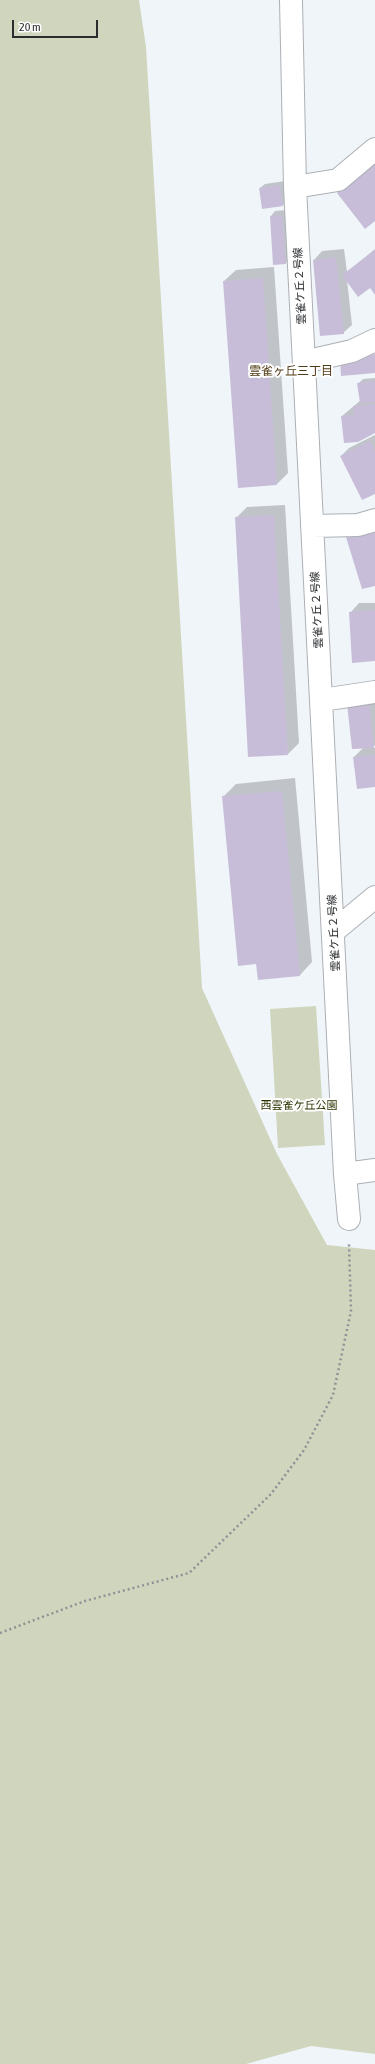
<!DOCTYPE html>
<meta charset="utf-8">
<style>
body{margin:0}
#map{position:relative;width:375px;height:2064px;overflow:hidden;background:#f0f5fa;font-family:"Asap Condensed",sans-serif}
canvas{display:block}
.scale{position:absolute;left:12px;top:20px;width:86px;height:18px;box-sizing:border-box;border:2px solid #2a2c2e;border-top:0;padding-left:5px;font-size:12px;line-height:14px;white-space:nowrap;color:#2a2c2e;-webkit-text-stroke:3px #fff;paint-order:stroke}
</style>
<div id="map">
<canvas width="375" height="2064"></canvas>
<div class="scale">20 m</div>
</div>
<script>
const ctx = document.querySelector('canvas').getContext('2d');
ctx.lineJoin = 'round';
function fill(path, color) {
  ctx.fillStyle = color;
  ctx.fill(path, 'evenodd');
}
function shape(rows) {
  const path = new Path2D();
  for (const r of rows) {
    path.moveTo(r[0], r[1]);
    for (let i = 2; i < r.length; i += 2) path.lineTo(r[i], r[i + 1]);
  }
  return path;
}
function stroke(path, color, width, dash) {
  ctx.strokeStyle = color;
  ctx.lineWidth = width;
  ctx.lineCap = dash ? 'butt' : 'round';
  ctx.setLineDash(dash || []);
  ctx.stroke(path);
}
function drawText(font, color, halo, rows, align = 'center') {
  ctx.font = font + ' "Asap Condensed","Noto Sans JP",sans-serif';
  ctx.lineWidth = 4;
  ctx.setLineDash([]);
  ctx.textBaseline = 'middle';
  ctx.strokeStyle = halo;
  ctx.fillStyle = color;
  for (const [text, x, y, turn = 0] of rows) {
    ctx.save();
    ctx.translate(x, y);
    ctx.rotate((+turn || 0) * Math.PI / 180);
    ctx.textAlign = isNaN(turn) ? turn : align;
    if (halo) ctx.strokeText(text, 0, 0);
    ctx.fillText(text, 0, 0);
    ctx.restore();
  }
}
fill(shape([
 [0,0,139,0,146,47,202,988,277,1154,327,1245,375,1250,375,2054,311,2046,246,2064,0,2064],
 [316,1006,325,1145,278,1148,270,1009]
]), '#cfd6bd');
fill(shape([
 [285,181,287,201,283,205,260,188,265,184],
 [286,210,290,258,286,263,274,264,271,216,275,211],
 [344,249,347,272,375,249,375,293,370,287,347,280,352,325,343,333,321,335,314,260,322,251],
 [274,267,288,473,277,484,224,281,236,270],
 [375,378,375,432,342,416,361,400,358,384,363,379],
 [375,435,375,492,341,456,349,448],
 [285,505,299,743,288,754,236,518,247,507],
 [359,603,375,603,375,660,351,612],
 [375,694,375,745,372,748,375,748,375,786,354,757,364,747,349,704],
 [295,778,312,962,300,975,257,963,223,797,236,784]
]), '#0003');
fill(shape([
 [375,163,375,221,365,229,337,193],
 [280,185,283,206,262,209,259,188],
 [282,215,286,264,273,265,270,216],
 [375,250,375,295,370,288,358,297,342,275],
 [336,257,344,334,320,336,313,260],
 [263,278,277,485,238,488,223,281],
 [375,354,375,373,341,376,340,358],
 [375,381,375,402,360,403,357,383],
 [375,404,375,433,358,442,344,443,341,416,354,415,353,406],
 [370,441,375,451,375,494,362,500,340,456],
 [274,515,288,755,248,757,235,517],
 [375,529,375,586,362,589,346,537],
 [375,610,375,661,352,663,349,612],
 [369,702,374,748,352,749,347,704],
 [375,755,375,787,357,789,353,757],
 [282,791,300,976,258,980,256,964,238,966,222,796]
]), '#c7bdd9');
const minor = shape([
 [291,0,295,187,345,1174,349,1219],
 [295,187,338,180,375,149],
 [304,362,352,351,375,340],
 [312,526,358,525,375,520],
 [322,700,375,692],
 [334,931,375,897],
 [345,1174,375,1170]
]);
stroke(minor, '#acb0b5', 24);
stroke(shape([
 [0,1633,85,1601,189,1573,271,1494,304,1450,333,1395,351,1311,349,1244]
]), '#8f9296', 2.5, [2, 3]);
stroke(minor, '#fff', 22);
drawText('11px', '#2a2c2e', '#fff', [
 ["雲雀ケ丘２号線",300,286,-93],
 ["雲雀ケ丘２号線",317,610,-93],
 ["雲雀ケ丘２号線",334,933,-93]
]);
drawText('11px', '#2c3502', '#fff', [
 ["西雲雀ケ丘公園",299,1106]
]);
drawText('12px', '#513b16', '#fff', [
 ["雲雀ヶ丘三丁目",291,371]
]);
</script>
